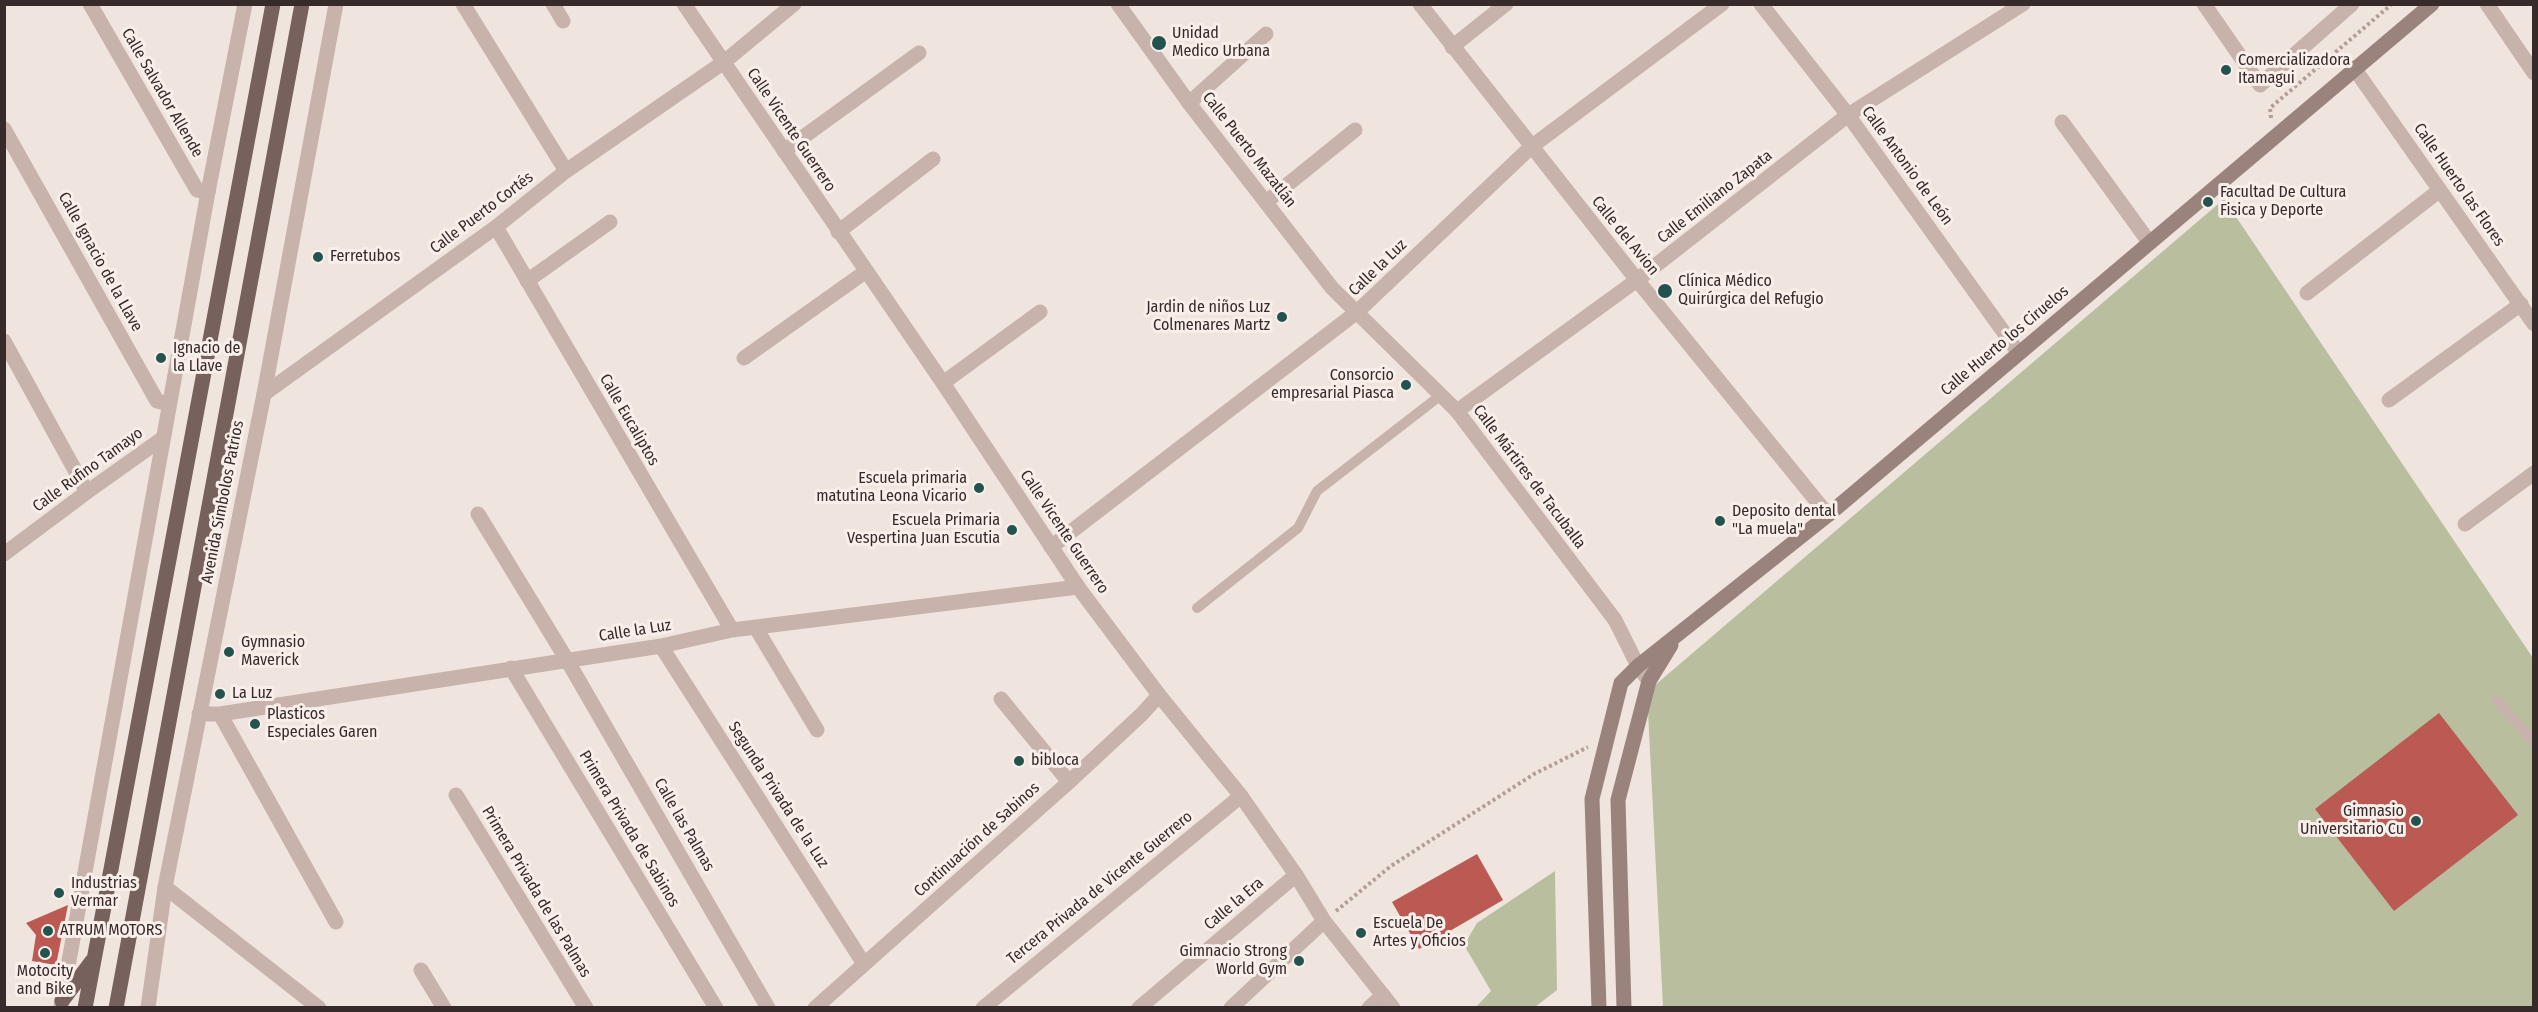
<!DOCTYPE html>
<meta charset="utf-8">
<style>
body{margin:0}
#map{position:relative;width:2538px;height:1012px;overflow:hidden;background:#f0e5de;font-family:"Fira Sans Condensed",sans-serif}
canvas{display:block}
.frame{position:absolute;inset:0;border:6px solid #362b2a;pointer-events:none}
</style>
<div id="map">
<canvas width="2538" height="1012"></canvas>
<div class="frame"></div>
</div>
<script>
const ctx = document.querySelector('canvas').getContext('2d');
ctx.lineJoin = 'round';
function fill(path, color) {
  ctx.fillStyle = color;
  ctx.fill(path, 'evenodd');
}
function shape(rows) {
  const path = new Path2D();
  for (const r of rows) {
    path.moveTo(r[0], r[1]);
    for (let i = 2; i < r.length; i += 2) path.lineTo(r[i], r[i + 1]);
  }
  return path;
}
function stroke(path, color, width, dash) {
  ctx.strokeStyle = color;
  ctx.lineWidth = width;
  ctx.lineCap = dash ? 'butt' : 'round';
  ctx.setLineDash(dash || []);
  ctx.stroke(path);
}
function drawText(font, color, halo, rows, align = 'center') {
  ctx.font = font + ' "Fira Sans Condensed",sans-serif';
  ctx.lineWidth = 6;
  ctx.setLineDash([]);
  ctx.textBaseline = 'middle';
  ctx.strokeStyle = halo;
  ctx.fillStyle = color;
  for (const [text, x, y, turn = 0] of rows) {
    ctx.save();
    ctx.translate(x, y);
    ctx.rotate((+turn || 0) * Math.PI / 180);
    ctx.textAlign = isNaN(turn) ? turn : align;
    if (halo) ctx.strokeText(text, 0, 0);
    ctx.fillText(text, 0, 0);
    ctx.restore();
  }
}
fill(shape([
 [2224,199,2533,658,2533,1007,1663,1007,1647,692],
 [1555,871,1557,990,1535,1007,1476,1007,1491,991,1464,945,1477,923]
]), '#b9be9f');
fill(shape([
 [2439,713,2518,815,2394,911,2315,809],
 [1477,854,1503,900,1419,949,1392,902],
 [68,905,56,965,32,961,36,935,26,923]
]), '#ba5a52');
stroke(shape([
 [2271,118,2270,108,2392,4],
 [1336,911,1391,866,1534,774,1588,747]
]), '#b39d95', 4, [3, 3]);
stroke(shape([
 [1197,608,1298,528,1317,491,1441,395],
 [2497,700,2534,743]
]), '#c7b3ab', 10);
stroke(shape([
 [90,4,197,190,208,192],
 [463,4,566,171],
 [553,4,563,21],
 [1420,4,1637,280,1828,515],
 [1761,4,1848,115,2018,352],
 [2204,4,2260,85,2352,4],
 [2487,4,2534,73],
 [1452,47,1506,4],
 [2354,68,2534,324],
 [1189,103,1266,34],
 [2062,122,2149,242],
 [4,129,157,401,169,404],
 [784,151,919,53],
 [1266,202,1355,130],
 [496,227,732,630],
 [838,232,933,159],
 [527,281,610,222],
 [2307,293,2440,190],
 [4,341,87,492],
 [744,358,865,272],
 [943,383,1040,312],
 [264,394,496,227,566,171,724,62,794,4],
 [2389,400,2521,304],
 [1457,411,1637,280,1848,115,2023,4],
 [478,514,567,660,768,1008],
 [2465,524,2534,473],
 [1051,547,1357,312,1531,147,1722,4],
 [4,554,87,492,163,438],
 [756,628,817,730],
 [661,646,864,964],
 [511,668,716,1008],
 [1001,699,1069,782],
 [199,714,220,714,661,646,732,630,1078,587],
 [220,714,336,922],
 [456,795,586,1008],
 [165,887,319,1008],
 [421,970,444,1008],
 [815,1008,1069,782,1142,714,1159,695],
 [983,1008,1241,796],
 [1139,1008,1296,875],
 [1231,1008,1324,921],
 [1369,1008,1383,995]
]), '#c7b3ab', 15);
stroke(shape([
 [684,4,943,383,1078,587,1159,695,1241,796,1296,875,1324,921,1393,1008],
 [1118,4,1189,103,1332,288,1457,411,1615,620,1638,666,1649,681],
 [61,1005,208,192,245,4],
 [148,1008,165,887,264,394,336,4]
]), '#c7b3ab', 15);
stroke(shape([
 [1599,1008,1592,799,1621,683,1638,666,1828,515,2432,4],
 [1624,1008,1618,800,1649,681,1671,645]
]), '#9a827d', 15);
stroke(shape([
 [62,1001,92,961],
 [85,1008,273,4],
 [116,1008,302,4]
]), '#76615c', 15);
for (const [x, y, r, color] of [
 [1159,43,8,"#23534e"],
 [2226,70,6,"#23534e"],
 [2208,202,6,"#23534e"],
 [318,257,6,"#23534e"],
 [1665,291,8,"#23534e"],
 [1282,317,6,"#23534e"],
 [161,358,6,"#23534e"],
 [1406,385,6,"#23534e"],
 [979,488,6,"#23534e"],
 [1720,521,6,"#23534e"],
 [1012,530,6,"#23534e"],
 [229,652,6,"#23534e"],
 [220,694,6,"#23534e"],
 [255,724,6,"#23534e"],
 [1019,761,6,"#23534e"],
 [2416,821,6,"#23534e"],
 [59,893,6,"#23534e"],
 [48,931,6,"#23534e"],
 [1361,933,6,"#23534e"],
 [45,953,6,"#23534e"],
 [1299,961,6,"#23534e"]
]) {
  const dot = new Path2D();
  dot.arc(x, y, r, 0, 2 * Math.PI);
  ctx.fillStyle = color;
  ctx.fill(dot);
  stroke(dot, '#f8efea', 2);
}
drawText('16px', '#362b2a', '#f8efea', [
 ["Unidad",1172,34],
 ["Medico Urbana",1172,52],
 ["Comercializadora",2238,61],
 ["Itamagui",2238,79],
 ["Facultad De Cultura",2220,193],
 ["Fisica y Deporte",2220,211],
 ["Ferretubos",330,257],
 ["Clínica Médico",1678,282],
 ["Quirúrgica del Refugio",1678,300],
 ["Jardin de niños Luz",1270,308,"right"],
 ["Colmenares Martz",1270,326,"right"],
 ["Ignacio de",173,349],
 ["la Llave",173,367],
 ["Consorcio",1394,376,"right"],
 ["empresarial Piasca",1394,394,"right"],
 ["Escuela primaria",967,479,"right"],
 ["matutina Leona Vicario",967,497,"right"],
 ["Deposito dental",1732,512],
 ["\"La muela\"",1732,530],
 ["Escuela Primaria",1000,521,"right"],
 ["Vespertina Juan Escutia",1000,539,"right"],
 ["Gymnasio",241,643],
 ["Maverick",241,661],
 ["La Luz",232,694],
 ["Plasticos",267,715],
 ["Especiales Garen",267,733],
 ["bibloca",1031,761],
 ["Gimnasio",2404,812,"right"],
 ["Universitario Cu",2404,830,"right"],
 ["Industrias",71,884],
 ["Vermar",71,902],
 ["Escuela De",1373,924],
 ["Artes y Oficios",1373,942],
 ["ATRUM MOTORS",60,931],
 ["Gimnacio Strong",1287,952,"right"],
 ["World Gym",1287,970,"right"],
 ["Motocity",45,972,"center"],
 ["and Bike",45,990,"center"]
], 'left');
drawText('16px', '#362b2a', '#f8efea', [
 ["Calle Salvador Allende",162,93,60],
 ["Calle Vicente Guerrero",791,130,56],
 ["Calle Puerto Mazatlán",1249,150,52],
 ["Calle Antonio de León",1907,166,54],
 ["Calle Huerto las Flores",2459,185,55],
 ["Calle Emiliano Zapata",1715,197,-38],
 ["Calle Puerto Cortés",482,213,-37],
 ["Calle del Avion",1625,236,51],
 ["Calle Ignacio de la Llave",100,262,61],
 ["Calle la Luz",1378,268,-44],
 ["Calle Huerto los Ciruelos",2005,341,-40],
 ["Calle Eucaliptos",629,420,60],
 ["Calle Rufino Tamayo",88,470,-36],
 ["Calle Mártires de Tacuballa",1529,477,53],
 ["Avenida Símbolos Patrios",223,502,-79],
 ["Calle Vicente Guerrero",1064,532,56],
 ["Calle la Luz",635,631,-9],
 ["Segunda Privada de la Luz",778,795,57],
 ["Calle las Palmas",684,825,60],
 ["Primera Privada de Sabinos",629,829,59],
 ["Continuación de Sabinos",977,840,-42],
 ["Tercera Privada de Vicente Guerrero",1100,888,-39],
 ["Primera Privada de las Palmas",536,892,59],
 ["Calle la Era",1234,904,-40]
]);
</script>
